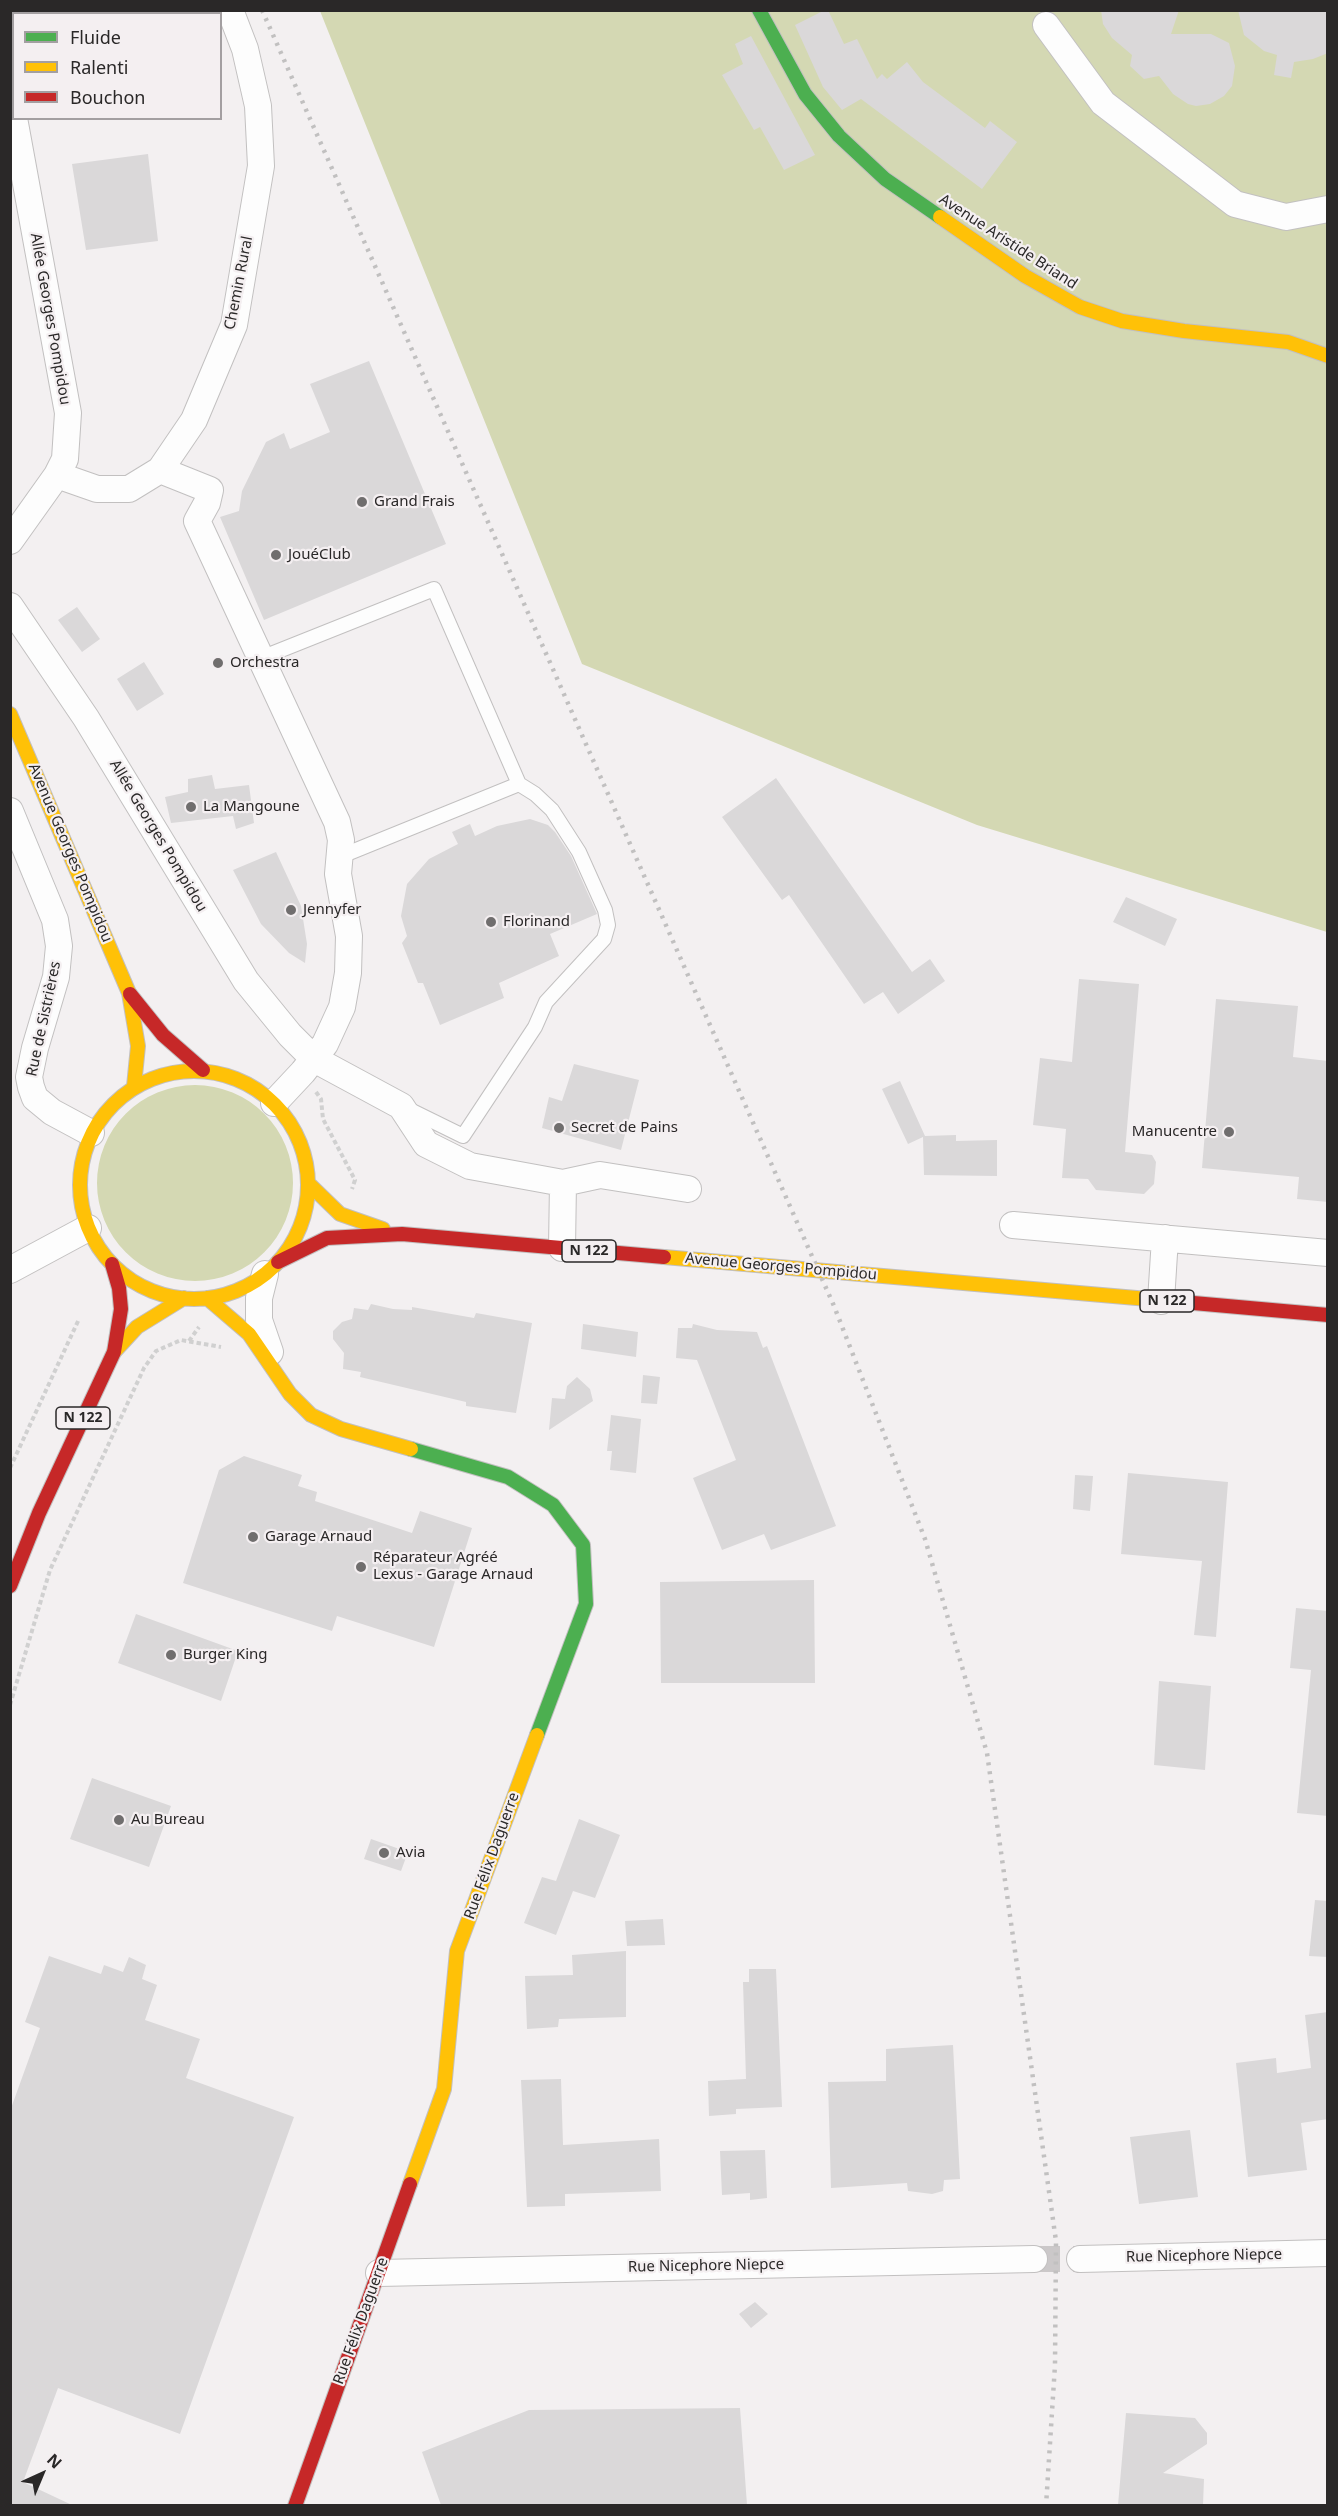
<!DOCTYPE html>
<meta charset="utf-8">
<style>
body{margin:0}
#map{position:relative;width:1338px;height:2516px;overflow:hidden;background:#f3f0f1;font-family:"Noto Sans",sans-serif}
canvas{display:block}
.frame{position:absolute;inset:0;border:12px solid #2a2828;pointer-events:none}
.legend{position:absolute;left:12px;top:12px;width:210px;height:108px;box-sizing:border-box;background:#f4eff1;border:2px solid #a39fa1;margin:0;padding:8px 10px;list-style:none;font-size:18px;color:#2a2828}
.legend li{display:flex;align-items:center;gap:12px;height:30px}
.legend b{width:30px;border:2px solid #a39fa1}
.north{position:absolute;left:12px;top:2444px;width:60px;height:60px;-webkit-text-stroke:4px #f4eff1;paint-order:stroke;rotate:44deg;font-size:16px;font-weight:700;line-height:24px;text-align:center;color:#2a2828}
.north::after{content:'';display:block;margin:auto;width:21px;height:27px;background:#2a2828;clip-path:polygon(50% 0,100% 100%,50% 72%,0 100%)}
</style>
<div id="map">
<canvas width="1338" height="2516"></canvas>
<div class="frame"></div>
<ul class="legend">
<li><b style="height:8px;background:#4caf50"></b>Fluide</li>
<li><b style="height:8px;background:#ffc107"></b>Ralenti</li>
<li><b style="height:8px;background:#c62828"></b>Bouchon</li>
</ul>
<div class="north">N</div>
</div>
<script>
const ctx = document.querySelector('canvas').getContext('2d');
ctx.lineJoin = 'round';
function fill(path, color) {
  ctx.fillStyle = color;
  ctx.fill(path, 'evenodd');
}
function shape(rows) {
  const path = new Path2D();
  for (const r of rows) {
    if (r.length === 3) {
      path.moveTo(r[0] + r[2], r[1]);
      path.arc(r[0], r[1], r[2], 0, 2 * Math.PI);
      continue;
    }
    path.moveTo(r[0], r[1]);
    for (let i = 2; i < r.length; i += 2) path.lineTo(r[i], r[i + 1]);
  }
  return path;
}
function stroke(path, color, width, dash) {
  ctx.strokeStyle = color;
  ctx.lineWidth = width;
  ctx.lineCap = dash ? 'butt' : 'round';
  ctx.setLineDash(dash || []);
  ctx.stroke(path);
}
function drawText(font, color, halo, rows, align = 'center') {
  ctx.font = font + ' "Noto Sans",sans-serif';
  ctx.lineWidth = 4.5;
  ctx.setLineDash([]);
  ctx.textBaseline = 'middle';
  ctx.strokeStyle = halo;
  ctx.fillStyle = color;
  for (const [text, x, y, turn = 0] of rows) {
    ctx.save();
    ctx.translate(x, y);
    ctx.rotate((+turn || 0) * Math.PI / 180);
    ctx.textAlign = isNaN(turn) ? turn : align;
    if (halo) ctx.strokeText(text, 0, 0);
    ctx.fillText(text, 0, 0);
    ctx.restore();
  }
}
fill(shape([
 [320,11,1327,11,1327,932,977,825,582,664],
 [195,1183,98]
]), '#d4d8b3');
fill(shape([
 [825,10,828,10,844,44,857,39,877,79,882,74,887,79,907,62,923,82,985,128,990,121,1017,142,982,189,861,99,842,110,823,87,795,25],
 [1101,10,1179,10,1171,34,1211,34,1229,43,1235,66,1232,86,1224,96,1210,104,1196,106,1188,104,1173,94,1159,76,1144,79,1130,66,1132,55,1112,38,1103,24],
 [1238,10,1328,10,1328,53,1313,59,1294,62,1291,78,1274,75,1277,55,1264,51,1244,35],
 [751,36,815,155,784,170,760,127,754,130,722,75,743,64,735,44],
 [148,154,158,241,86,250,72,164],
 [369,361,446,544,264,620,220,517,239,511,242,491,266,442,284,433,290,449,330,432,310,384],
 [77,607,100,639,82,652,58,620],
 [144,662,164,694,137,711,117,679],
 [212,775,215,789,249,785,254,823,236,829,233,816,171,823,165,797,188,792,188,779],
 [776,778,912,972,930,959,945,981,898,1014,883,992,864,1004,789,895,782,900,722,817],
 [530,819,548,825,555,832,571,856,597,914,550,934,559,956,499,983,504,998,440,1025,423,983,418,983,402,943,407,936,401,916,407,884,429,859,458,844,452,832,470,824,475,836,497,826],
 [276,852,301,906,307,944,305,963,289,953,261,924,233,870],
 [1126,897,1177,919,1165,946,1113,922],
 [1079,979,1139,984,1125,1152,1152,1155,1156,1162,1154,1184,1144,1194,1096,1190,1088,1179,1062,1178,1066,1129,1033,1125,1040,1058,1072,1062],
 [1216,999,1298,1006,1293,1057,1328,1061,1328,1202,1297,1199,1299,1177,1202,1168],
 [574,1064,639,1080,621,1150,542,1128,549,1097,562,1101],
 [900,1081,925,1136,956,1135,956,1141,997,1140,997,1176,924,1175,923,1137,908,1144,882,1089],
 [371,1304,393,1309,412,1310,412,1307,474,1318,476,1313,532,1323,516,1413,466,1406,466,1402,360,1377,361,1372,343,1369,344,1353,333,1339,333,1331,342,1322,352,1319,354,1308,368,1310],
 [583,1324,638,1332,636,1357,581,1349],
 [693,1324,717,1330,757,1332,763,1348,767,1346,836,1526,771,1550,764,1534,722,1550,693,1478,736,1460,697,1360,676,1358,678,1328,692,1328],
 [643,1375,660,1377,657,1404,641,1403],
 [577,1377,590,1389,593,1401,549,1430,552,1398,565,1399,567,1386],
 [611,1415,641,1419,636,1473,610,1470,612,1451,607,1451],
 [244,1456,302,1475,298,1486,317,1492,315,1501,412,1533,420,1511,472,1528,434,1647,337,1616,332,1631,183,1583,219,1470],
 [1128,1473,1228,1482,1216,1637,1194,1635,1202,1561,1121,1554],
 [1075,1475,1093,1476,1090,1511,1073,1509],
 [814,1580,815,1683,661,1683,660,1582],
 [1296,1608,1328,1611,1328,1816,1297,1813,1311,1670,1290,1668],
 [136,1614,238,1651,221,1701,118,1663],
 [1159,1681,1211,1686,1205,1770,1154,1765],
 [92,1778,171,1806,149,1867,70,1839],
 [579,1819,620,1835,595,1898,573,1891,556,1935,524,1923,542,1877,556,1881],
 [371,1839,408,1852,401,1871,364,1859],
 [1315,1900,1328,1901,1328,1957,1309,1956],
 [663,1919,665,1945,627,1946,625,1921],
 [626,1951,626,2017,559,2019,558,2027,527,2029,525,1976,573,1975,572,1955],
 [49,1956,101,1974,104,1965,123,1972,129,1957,146,1965,142,1979,157,1985,145,2020,200,2039,186,2078,294,2117,180,2434,58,2388,23,2482,72,2505,10,2505,10,2111,40,2028,25,2022],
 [749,1969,776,1969,782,2107,736,2109,736,2114,709,2116,708,2081,746,2079,743,1982,749,1982],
 [1328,2012,1328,2119,1301,2123,1307,2170,1248,2177,1236,2063,1276,2058,1277,2073,1311,2068,1305,2015],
 [953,2045,960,2179,944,2180,943,2191,932,2194,908,2191,907,2183,831,2188,828,2082,886,2081,886,2049],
 [561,2079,563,2145,659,2139,661,2191,565,2194,565,2206,527,2207,521,2080],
 [1190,2130,1198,2197,1139,2204,1130,2137],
 [765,2150,767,2198,750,2200,750,2193,722,2195,720,2151],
 [755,2302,768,2314,751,2328,739,2314],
 [740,2408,747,2505,441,2505,422,2452,529,2410],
 [1126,2413,1195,2418,1207,2433,1207,2444,1163,2473,1204,2479,1203,2505,1118,2505]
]), '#dad8d9');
stroke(shape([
 [1034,2259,1080,2259]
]), '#cbc8c9', 26, [26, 13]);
const lane = shape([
 [261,658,434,589,519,784,535,794,552,810,579,852,605,910,608,925,604,939,546,1002,535,1027,463,1136,408,1109],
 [339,857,519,784]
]);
const street = shape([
 [1046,25,1103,103,1235,204,1286,217,1328,209],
 [160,470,210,490,207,503,197,521,337,822,341,840,338,874,349,936,348,973,342,1007,325,1044,303,1072,274,1103],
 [57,475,97,489,129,489,160,470,194,420,234,325,261,166,258,106,245,49,230,10],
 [10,541,57,475,65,459,68,413,14,118],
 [10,606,86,718,246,981,290,1035,314,1059,401,1106,426,1144,470,1166,563,1183,600,1175,688,1189],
 [10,811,55,920,59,946,56,977,35,1048,29,1077,31,1087,35,1098,52,1112,91,1133],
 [1013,1225,1328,1253],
 [562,1248,563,1183],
 [10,1270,88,1228],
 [265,1274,259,1298,259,1320,270,1352],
 [1161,1301,1165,1238],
 [1080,2259,1328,2253],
 [379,2273,1034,2259]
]);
const fast = shape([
 [759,10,805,94,839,136,885,179,940,217],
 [411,1449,508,1477,553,1505,583,1545,586,1604,537,1735]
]);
const slow = shape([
 [940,217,1025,276,1080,307,1122,321,1184,331,1288,342,1328,356],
 [10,714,129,993,138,1046,134,1086],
 [194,1185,114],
 [308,1183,340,1214,383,1229],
 [664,1257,1171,1301],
 [207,1298,249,1334,290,1394,311,1415,341,1429,411,1449],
 [114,1352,137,1327,184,1298],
 [410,2184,444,2089,457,1951,537,1735]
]);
const jam = shape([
 [130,994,163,1035,203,1070],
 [278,1262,327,1238,402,1234,664,1257],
 [1171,1301,1328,1315],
 [10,1586,39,1513,114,1352,121,1309,119,1288,112,1264],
 [295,2506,410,2184]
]);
stroke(lane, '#c2c0c0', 16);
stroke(street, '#c2c0c0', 28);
stroke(fast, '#c2c0c0', 16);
stroke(slow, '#c2c0c0', 16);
stroke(jam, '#c2c0c0', 16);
stroke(shape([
 [316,1092,321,1099,323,1119,355,1180,352,1189],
 [189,1341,199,1327],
 [10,1468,79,1319],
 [10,1705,50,1570,144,1368,156,1351,181,1340,221,1347]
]), '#d0d0d0', 4, [4.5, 3]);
stroke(lane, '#fdfdfd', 14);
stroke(street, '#fdfdfd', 26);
stroke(fast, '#4caf50', 14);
stroke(slow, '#ffc107', 14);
stroke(jam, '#c62828', 14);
stroke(shape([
 [262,10,834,1306,925,1539,987,1753,1056,2241,1055,2365,1046,2506]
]), '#c1c0c0', 4.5, [3, 6]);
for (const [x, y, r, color] of [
 [362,502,6,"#706e6e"],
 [276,555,6,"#706e6e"],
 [218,663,6,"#706e6e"],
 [191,807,6,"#706e6e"],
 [291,910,6,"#706e6e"],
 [491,922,6,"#706e6e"],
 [559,1128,6,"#706e6e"],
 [1229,1132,6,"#706e6e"],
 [253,1537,6,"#706e6e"],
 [361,1567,6,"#706e6e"],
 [171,1655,6,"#706e6e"],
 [119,1820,6,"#706e6e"],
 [384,1853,6,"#706e6e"]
]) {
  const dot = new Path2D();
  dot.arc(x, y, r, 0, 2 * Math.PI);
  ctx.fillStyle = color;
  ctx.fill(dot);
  stroke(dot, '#f4eff1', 2);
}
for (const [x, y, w] of [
 [589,1251,54],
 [1167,1301,54],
 [83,1418,54]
]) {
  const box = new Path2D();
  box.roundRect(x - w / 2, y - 11, w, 22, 4.5);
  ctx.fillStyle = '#f4eff1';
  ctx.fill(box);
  stroke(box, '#2a2828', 1.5);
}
drawText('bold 14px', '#2a2828', null, [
 ["N 122",589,1251],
 ["N 122",1167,1301],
 ["N 122",83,1418]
]);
drawText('15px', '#2a2828', '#f4eff1', [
 ["Avenue Aristide Briand",1008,242,33],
 ["Chemin Rural",239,283,-79],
 ["Allée Georges Pompidou",50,319,80],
 ["Allée Georges Pompidou",158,836,59],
 ["Avenue Georges Pompidou",70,853,67],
 ["Rue de Sistrières",44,1019,-78],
 ["Avenue Georges Pompidou",781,1267,5],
 ["Rue Félix Daguerre",492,1856,-70],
 ["Rue Nicephore Niepce",1204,2256,-1],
 ["Rue Nicephore Niepce",706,2266,-1],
 ["Rue Félix Daguerre",361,2321,-70]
]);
drawText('15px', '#2a2828', '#f4eff1', [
 ["Grand Frais",374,502],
 ["JouéClub",288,555],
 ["Orchestra",230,663],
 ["La Mangoune",203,807],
 ["Jennyfer",303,910],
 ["Florinand",503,922],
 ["Secret de Pains",571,1128],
 ["Manucentre",1217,1132,"right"],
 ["Garage Arnaud",265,1537],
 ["Réparateur Agréé",373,1558],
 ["Lexus - Garage Arnaud",373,1575],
 ["Burger King",183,1655],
 ["Au Bureau",131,1820],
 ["Avia",396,1853]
], 'left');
</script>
